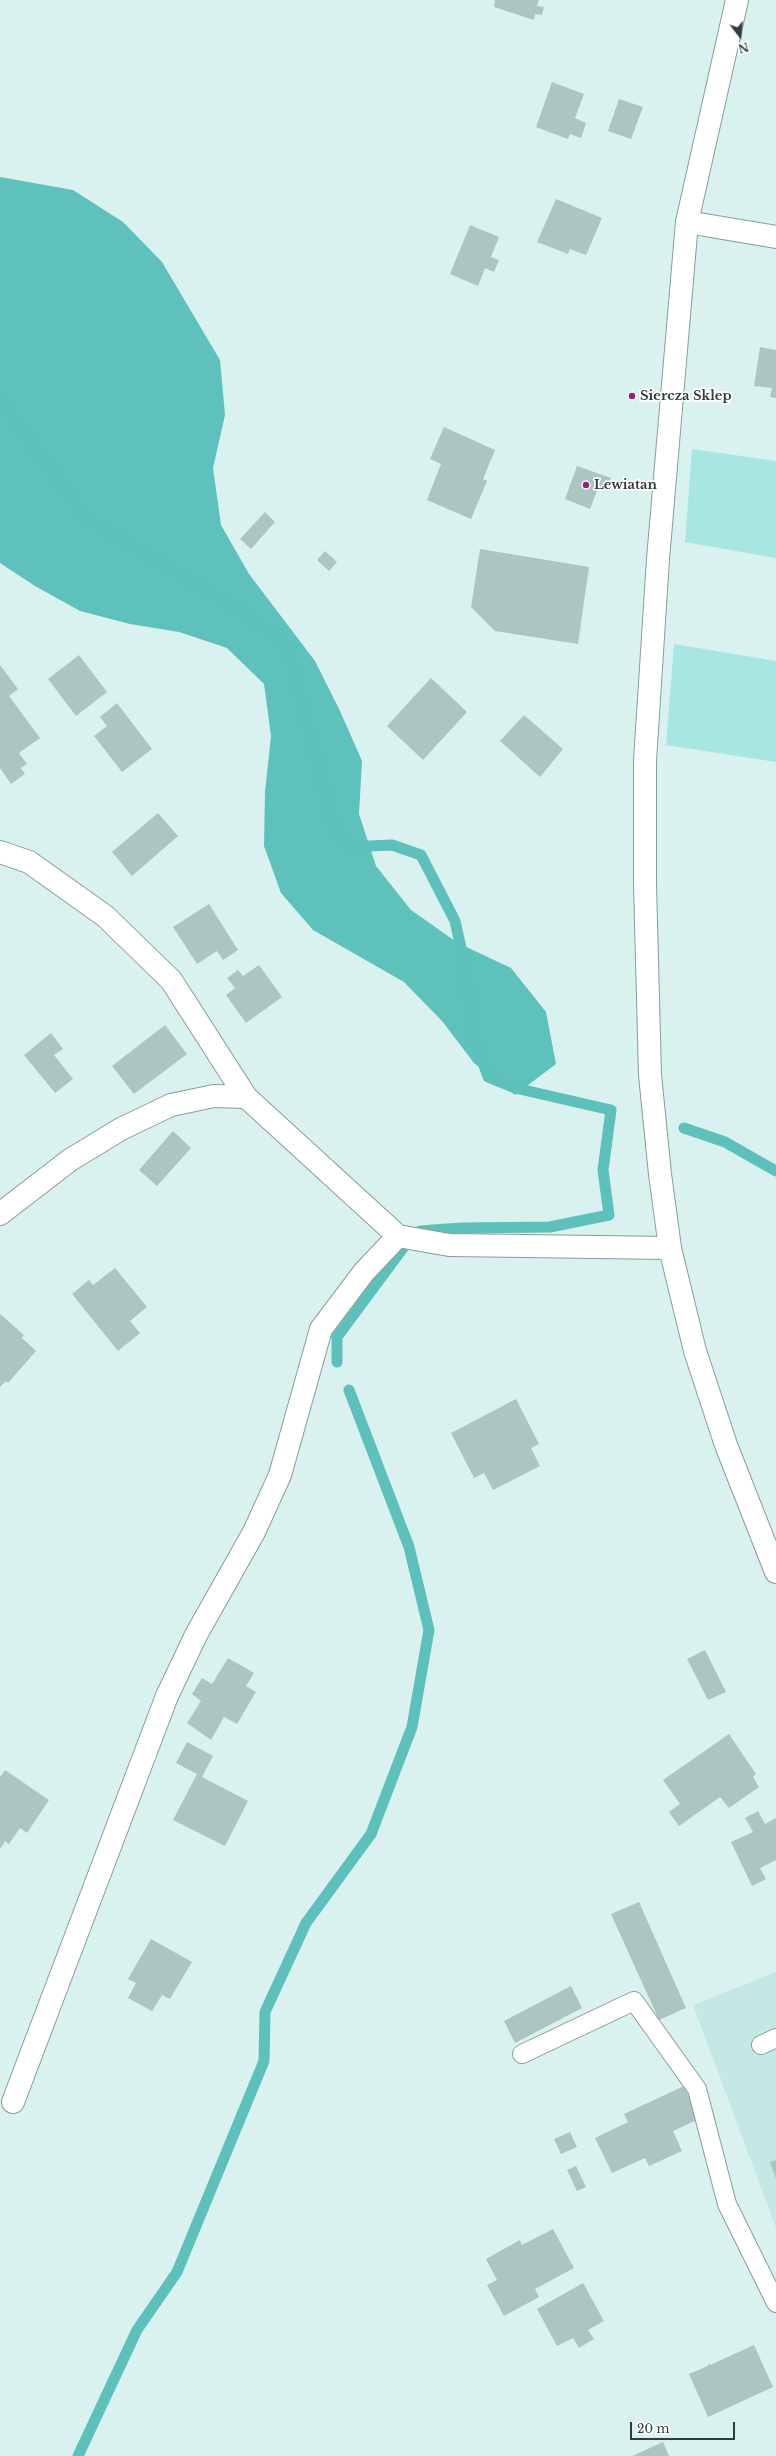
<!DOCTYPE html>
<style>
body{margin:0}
#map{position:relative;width:776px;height:2456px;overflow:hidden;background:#d9f2f0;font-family:"Libre Baskerville",serif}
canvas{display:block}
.north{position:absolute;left:720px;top:16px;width:40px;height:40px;-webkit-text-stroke:3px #fff;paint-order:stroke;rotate:164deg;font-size:11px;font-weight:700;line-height:16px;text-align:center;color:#313b3a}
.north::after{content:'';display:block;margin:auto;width:14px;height:18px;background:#313b3a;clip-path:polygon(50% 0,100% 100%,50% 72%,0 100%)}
.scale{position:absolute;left:630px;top:2422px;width:105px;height:18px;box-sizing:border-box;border:2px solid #313b3a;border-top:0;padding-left:5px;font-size:12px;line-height:14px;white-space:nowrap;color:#313b3a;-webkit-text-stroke:3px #fff;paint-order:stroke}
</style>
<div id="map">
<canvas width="776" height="2456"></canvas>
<div class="north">N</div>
<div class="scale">20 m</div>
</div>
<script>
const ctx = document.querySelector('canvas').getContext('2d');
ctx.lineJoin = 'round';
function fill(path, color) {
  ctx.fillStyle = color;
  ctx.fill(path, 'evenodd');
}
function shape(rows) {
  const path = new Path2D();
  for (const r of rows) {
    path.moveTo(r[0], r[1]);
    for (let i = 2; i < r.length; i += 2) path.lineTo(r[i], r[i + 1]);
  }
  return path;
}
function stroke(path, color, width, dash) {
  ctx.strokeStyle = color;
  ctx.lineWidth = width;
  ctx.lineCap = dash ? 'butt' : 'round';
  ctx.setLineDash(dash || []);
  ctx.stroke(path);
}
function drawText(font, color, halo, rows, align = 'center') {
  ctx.font = font + ' "Libre Baskerville",serif';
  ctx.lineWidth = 3.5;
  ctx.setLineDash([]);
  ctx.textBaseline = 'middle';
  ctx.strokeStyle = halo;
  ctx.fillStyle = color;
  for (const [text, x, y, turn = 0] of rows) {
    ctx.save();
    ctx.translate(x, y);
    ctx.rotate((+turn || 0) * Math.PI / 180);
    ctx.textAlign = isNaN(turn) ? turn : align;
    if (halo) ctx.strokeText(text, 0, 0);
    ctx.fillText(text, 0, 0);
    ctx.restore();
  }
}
fill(shape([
 [776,1972,776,2228,693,2005]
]), '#c5e8e4');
fill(shape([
 [692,449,776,461,776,558,685,542],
 [674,644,776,661,776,762,666,745]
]), '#a7e6e1');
fill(shape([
 [0,177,73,190,123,222,162,262,220,360,225,415,213,468,221,525,249,574,315,661,340,711,362,761,359,814,376,866,411,910,458,943,511,968,546,1012,556,1064,515,1095,474,1063,442,1021,404,982,313,930,281,893,264,846,265,792,271,736,264,684,227,648,179,632,130,624,80,611,35,586,0,563]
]), '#5ec1bb');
stroke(shape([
 [0,400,87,519,251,617,288,649,333,826,347,847,392,845,421,855,455,921,466,970,472,1032,488,1077,515,1088,611,1110,603,1170,609,1215,550,1227,461,1228,420,1231],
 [684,1128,725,1142,776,1171],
 [337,1362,337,1337,403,1248],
 [78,2456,137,2330,177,2272,264,2061,265,2012,306,1923,371,1834,412,1727,429,1630,409,1547,349,1390]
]), '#5dc0ba', 11);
fill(shape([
 [495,0,539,0,537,6,544,7,542,15,535,14,534,20,494,7],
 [552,82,584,94,575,118,586,123,581,138,570,134,568,139,536,127],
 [619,99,643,107,631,139,608,131],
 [556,199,602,218,586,255,570,249,568,254,537,242],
 [470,225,499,237,491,257,499,260,494,272,485,268,478,286,450,274],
 [760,347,776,350,776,398,770,397,772,388,754,386],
 [444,427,495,450,483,479,487,481,471,519,427,500,441,464,430,459],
 [577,466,611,478,606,491,598,488,590,509,565,499],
 [265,512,275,522,251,549,240,539],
 [480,549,589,567,578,644,495,631,471,607],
 [325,551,337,562,329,571,317,560],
 [79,655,107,692,76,716,48,679],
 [0,665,18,689,9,696,40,738,19,753,27,764,21,768,25,774,11,784,0,768],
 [431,678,467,712,423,760,387,726],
 [117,703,152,749,122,772,94,736,107,726,100,717],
 [524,715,563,749,540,777,500,741],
 [158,813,178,836,132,876,112,852],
 [209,904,238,950,223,960,217,951,197,964,173,927],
 [259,965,282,997,246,1023,226,995,235,988,227,978,238,970,243,976],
 [165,1025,187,1054,134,1094,112,1066],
 [51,1033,63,1049,54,1055,73,1079,55,1093,24,1055],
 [173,1131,191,1148,157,1186,139,1170],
 [115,1268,147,1307,130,1321,140,1333,118,1351,72,1294,89,1280,93,1285],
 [0,1314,24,1335,22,1338,36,1351,8,1383,6,1381,0,1387],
 [516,1399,539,1444,531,1448,540,1466,493,1490,484,1473,474,1478,451,1433],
 [705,1650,726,1692,708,1700,687,1659],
 [228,1658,254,1673,246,1686,256,1692,237,1724,224,1717,211,1740,187,1723,201,1701,192,1694,202,1678,212,1684],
 [729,1734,756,1774,753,1777,759,1787,729,1808,720,1797,679,1826,669,1812,680,1804,663,1780],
 [187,1742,213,1756,202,1777,248,1801,225,1846,173,1820,197,1774,176,1763],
 [5,1770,49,1800,27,1833,20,1828,9,1844,5,1841,0,1849,0,1777],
 [758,1811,765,1824,776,1818,776,1860,760,1868,766,1879,752,1886,731,1842,753,1832,745,1818],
 [639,1902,686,2008,659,2020,611,1914],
 [151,1939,192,1962,170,1999,162,1995,152,2011,128,1998,136,1983,128,1979],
 [571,1986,582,2008,515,2043,504,2021],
 [684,2086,699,2119,673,2131,682,2151,649,2166,645,2158,612,2173,595,2138,628,2122,624,2114],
 [570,2132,577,2147,561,2154,554,2139],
 [776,2160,776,2179,770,2162],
 [576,2166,586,2187,577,2191,567,2170],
 [553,2229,574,2268,535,2289,539,2297,504,2316,487,2285,497,2280,486,2259,520,2240,522,2245],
 [583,2283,604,2321,588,2330,594,2339,579,2348,573,2338,557,2346,537,2309],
 [754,2345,773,2387,708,2417,689,2374,708,2366,709,2363,710,2365],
 [663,2442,669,2456,632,2456,641,2452]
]), '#acc5c3');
const lane = shape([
 [761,2045,776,2038],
 [522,2054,634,2001,697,2089,727,2204,776,2303]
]);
const street = shape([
 [687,222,776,237],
 [0,852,29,862,105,916,171,980,246,1097],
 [0,1214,70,1160,121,1129,171,1105,214,1096,246,1097,398,1236,449,1245,670,1248],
 [13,2102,167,1696,196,1635,254,1532,280,1475,321,1329,364,1272,398,1236]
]);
const secondary = shape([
 [737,0,687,222,658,559,645,761,645,884,650,1075,660,1174,670,1248,695,1351,726,1445,776,1572]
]);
stroke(lane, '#869d9b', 20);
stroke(street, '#869d9b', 24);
stroke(secondary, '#869d9b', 24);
stroke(lane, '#fff', 18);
stroke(street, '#fff', 22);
stroke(secondary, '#fff', 22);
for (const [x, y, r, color] of [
 [632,396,4,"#98207b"],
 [586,485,4,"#98207b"]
]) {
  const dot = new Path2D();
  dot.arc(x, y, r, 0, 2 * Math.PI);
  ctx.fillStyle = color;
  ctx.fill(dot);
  stroke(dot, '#fff', 1.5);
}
drawText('bold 13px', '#313b3a', '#fff', [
 ["Siercza Sklep",640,396],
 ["Lewiatan",594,485]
], 'left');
</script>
